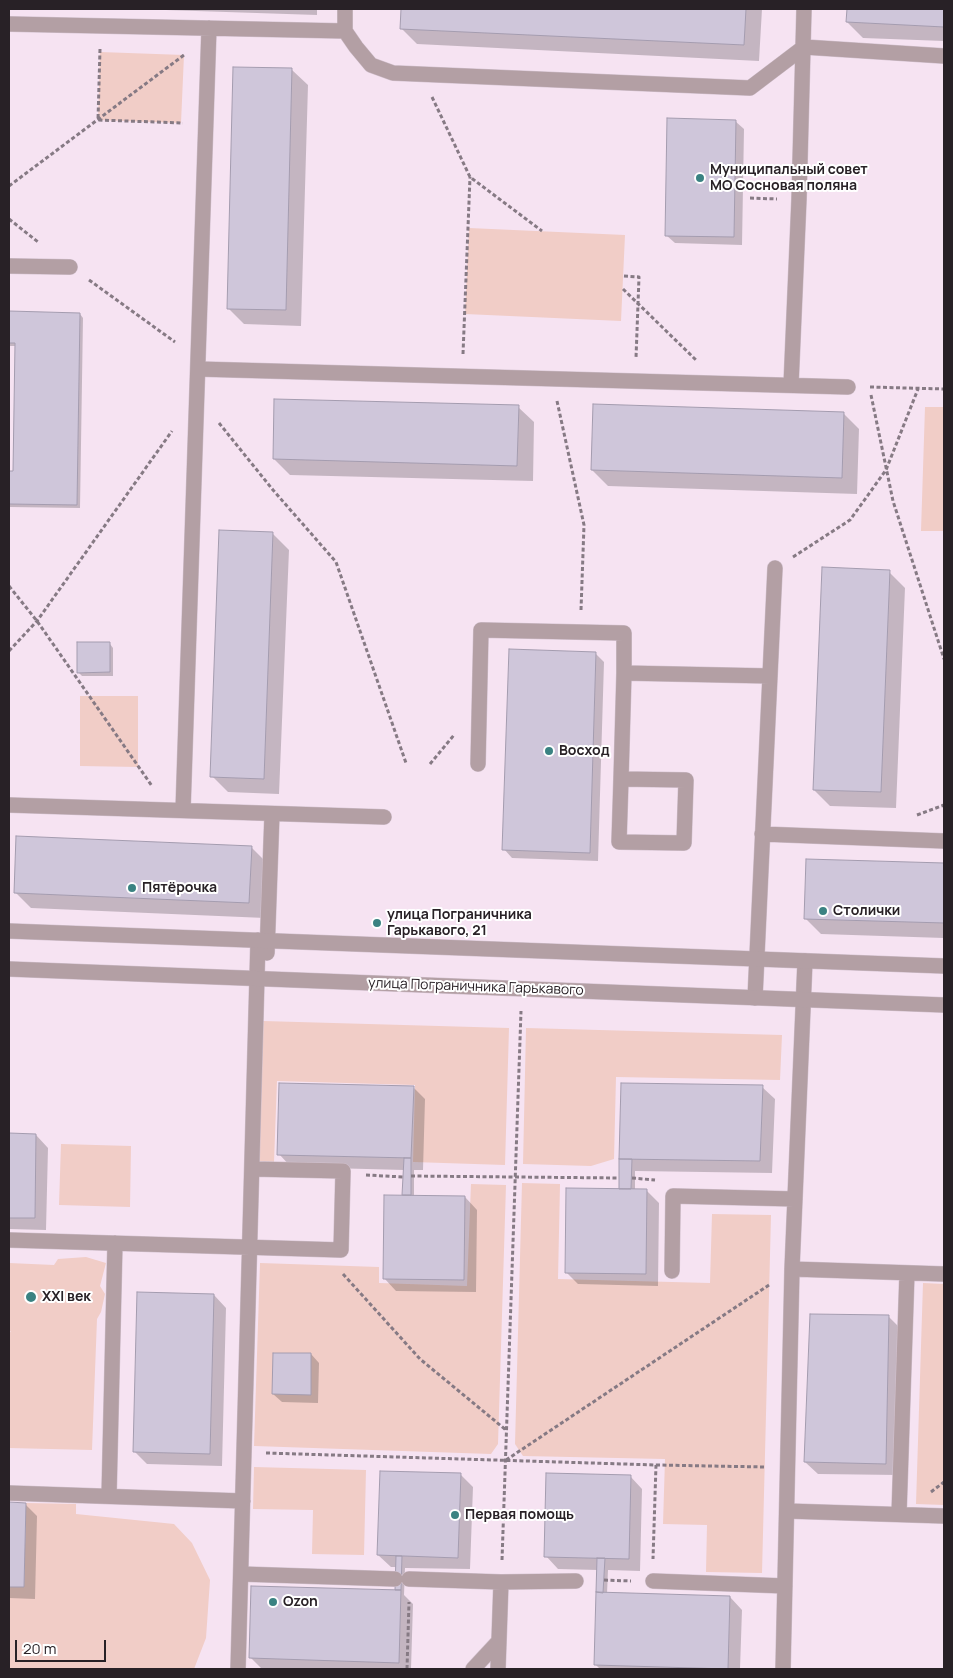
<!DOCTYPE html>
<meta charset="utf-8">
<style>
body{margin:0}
#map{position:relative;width:953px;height:1678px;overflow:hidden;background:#f6e3f2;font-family:Manrope,sans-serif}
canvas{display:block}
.frame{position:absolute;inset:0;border:10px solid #282126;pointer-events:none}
.scale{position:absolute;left:15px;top:1640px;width:91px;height:22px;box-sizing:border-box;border:2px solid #282126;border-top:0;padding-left:6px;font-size:15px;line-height:18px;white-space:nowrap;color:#282126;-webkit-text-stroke:4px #fff;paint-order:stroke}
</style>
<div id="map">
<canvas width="953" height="1678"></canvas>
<div class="frame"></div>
<div class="scale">20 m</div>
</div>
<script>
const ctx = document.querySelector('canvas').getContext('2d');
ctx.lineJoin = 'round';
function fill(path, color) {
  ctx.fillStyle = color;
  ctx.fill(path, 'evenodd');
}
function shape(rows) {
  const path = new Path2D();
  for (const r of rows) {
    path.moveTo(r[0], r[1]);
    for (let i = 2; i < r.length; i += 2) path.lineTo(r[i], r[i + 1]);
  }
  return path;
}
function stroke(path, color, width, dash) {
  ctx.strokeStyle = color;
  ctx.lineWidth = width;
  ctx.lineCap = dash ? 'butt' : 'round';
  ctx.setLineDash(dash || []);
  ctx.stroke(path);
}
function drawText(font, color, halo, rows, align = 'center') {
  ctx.font = font + ' Manrope,sans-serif';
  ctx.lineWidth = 4;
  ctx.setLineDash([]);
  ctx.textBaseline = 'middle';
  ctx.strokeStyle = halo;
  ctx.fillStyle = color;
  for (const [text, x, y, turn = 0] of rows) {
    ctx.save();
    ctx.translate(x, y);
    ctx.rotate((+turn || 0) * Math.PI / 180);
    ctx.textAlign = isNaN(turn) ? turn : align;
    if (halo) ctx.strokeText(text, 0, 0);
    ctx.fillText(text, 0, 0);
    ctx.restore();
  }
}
fill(shape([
 [100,52,184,55,181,123,98,120],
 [469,228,625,235,621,321,465,314],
 [925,407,944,407,944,531,921,531],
 [80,696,138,696,138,767,80,766],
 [263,1021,509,1028,505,1165,413,1162,415,1085,277,1081,274,1162,259,1161],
 [526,1028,782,1035,780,1080,616,1077,614,1159,591,1166,523,1164],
 [61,1144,131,1146,130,1207,59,1205],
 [522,1183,560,1184,558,1279,710,1283,712,1214,771,1215,762,1573,706,1572,707,1525,663,1524,665,1459,523,1456,515,1444],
 [471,1184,506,1185,498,1444,491,1454,254,1446,260,1263,379,1267,379,1283,467,1286],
 [86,1257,106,1263,100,1286,105,1294,101,1312,97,1319,92,1450,9,1448,9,1334,11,1331,9,1332,9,1263,54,1265,58,1259],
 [923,1283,944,1284,944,1505,916,1504],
 [254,1467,366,1470,364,1555,312,1554,313,1510,253,1509],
 [26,1503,76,1504,76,1514,174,1524,192,1543,210,1580,206,1638,194,1669,9,1669,9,1587,24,1587]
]), '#f1cdc7');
fill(shape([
 [135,9,317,9,317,15],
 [402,9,762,9,759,61,417,44,401,28],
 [848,9,944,9,944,41,863,38,847,22],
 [292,70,308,85,301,326,244,324,228,308],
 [735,121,744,129,742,245,675,243,666,235],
 [9,313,80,314,83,318,80,508,9,507,9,472,14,472,16,346,9,346],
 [518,407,534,422,533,481,290,475,274,459],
 [843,413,859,429,857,494,608,486,592,470],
 [273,534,289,550,279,794,228,792,212,776],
 [889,572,905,588,896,808,830,806,814,790],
 [110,644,113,648,113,676,82,676,78,672],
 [595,653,604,662,598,861,512,858,504,849],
 [251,847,267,863,265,918,31,908,15,892],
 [807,861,944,864,944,938,821,934,805,918],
 [622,1084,762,1087,775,1099,772,1173,635,1171,635,1190,647,1191,659,1203,658,1286,578,1284,566,1272,620,1190],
 [413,1087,425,1099,423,1170,414,1170,414,1196,465,1197,477,1210,476,1292,396,1291,384,1278,405,1196,404,1194,404,1170,291,1167,279,1154],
 [9,1135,36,1135,48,1148,46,1230,9,1229],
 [214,1295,226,1308,222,1466,147,1464,134,1451],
 [888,1316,901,1329,898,1475,818,1474,805,1462],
 [311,1354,319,1363,318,1403,282,1402,273,1394],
 [460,1474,473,1487,470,1569,405,1568,404,1595,413,1604,411,1669,262,1669,250,1657,396,1591,397,1567,391,1567,378,1555],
 [630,1476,642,1489,640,1571,608,1570,607,1594,730,1597,742,1610,740,1669,600,1669,595,1664,598,1570,558,1569,546,1556],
 [9,1503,25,1504,37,1516,35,1599,9,1598]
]), '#0003');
const building = shape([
 [401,9,746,9,744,45,400,29,401,9],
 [847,9,944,9,944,27,846,22,847,9],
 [233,67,292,68,286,310,227,309,233,67],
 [667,118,736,120,734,237,665,236,667,118],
 [9,311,80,313,77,505,9,504,9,471,13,471,15,343,9,343,9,311],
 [274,399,519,405,517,466,273,459,274,399],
 [593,404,844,412,842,478,591,470,593,404],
 [219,530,273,532,264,779,210,777,219,530],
 [822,567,890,570,881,792,813,790,822,567],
 [77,642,110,642,110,672,77,673,77,642],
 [509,649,596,652,590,853,502,850,509,649],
 [16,836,252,846,249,903,14,893,16,836],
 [806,859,944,863,944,923,804,919,806,859],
 [279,1083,414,1086,411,1158,277,1155,279,1083],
 [621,1083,763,1085,760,1161,619,1159,621,1083],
 [9,1133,36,1134,35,1218,9,1218,9,1133],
 [404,1158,411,1158,411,1195,402,1195,404,1158],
 [619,1159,632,1159,631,1189,619,1189,619,1159],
 [566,1188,647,1189,646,1274,565,1273,566,1188],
 [384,1195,465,1196,464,1280,383,1279,384,1195],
 [137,1292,214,1294,210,1454,133,1452,137,1292],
 [810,1314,889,1315,886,1464,804,1462,810,1314],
 [273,1353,311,1353,311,1395,272,1394,273,1353],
 [380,1471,461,1473,458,1558,377,1555,380,1471],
 [546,1473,631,1475,629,1559,544,1557,546,1473],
 [9,1502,26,1503,24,1587,9,1587,9,1502],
 [396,1556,402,1556,401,1590,395,1590,396,1556],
 [597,1558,605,1558,603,1593,596,1592,597,1558],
 [251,1586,401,1590,399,1663,249,1658,251,1586],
 [596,1592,730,1596,728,1669,594,1665,596,1592]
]);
fill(building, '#cfc6da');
stroke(building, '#a49caf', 1);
const service = shape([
 [345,9,345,31,356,47,371,65,393,73,750,88,804,47,944,56],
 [9,24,345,31],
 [9,266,70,267],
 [198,369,848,387],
 [791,385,799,199,804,9],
 [478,764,481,630,624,633,624,673,770,676],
 [621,779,686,780,684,843,619,842,621,779,624,673],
 [9,805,384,817],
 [183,810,209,28],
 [762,834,944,841],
 [267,953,272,814],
 [755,998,775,568],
 [9,1240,341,1250,343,1171,253,1169],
 [792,1269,944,1274],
 [672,1271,673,1196,795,1199],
 [9,1493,243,1501],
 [109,1496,115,1243],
 [787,1511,944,1516],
 [899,1514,907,1273],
 [241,1574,395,1579],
 [409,1579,501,1582,576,1581],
 [653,1581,785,1586],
 [238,1669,258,940],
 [473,1669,499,1641],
 [498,1669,501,1582],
 [783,1669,792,1269,805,961]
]);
const tertiary = shape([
 [9,931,944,966],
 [9,969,944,1005]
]);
stroke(service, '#d1c0cd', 16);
stroke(tertiary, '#d1c0cd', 16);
stroke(shape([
 [100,49,98,120,183,123],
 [432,97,470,177,542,231],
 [9,186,184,55],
 [750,198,777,199],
 [9,219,38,242],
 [624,276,639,277,636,358],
 [89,280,175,342],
 [623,289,696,360],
 [463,354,470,177],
 [870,387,944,389],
 [871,395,893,501,944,659],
 [557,401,584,525,581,610],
 [219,423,273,490,336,562,406,763],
 [793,557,850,520,886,470,918,389],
 [9,586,37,621,152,786],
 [9,651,37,621,172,431],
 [430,764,454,735],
 [917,815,944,805],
 [366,1175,403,1177],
 [411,1176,619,1178],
 [632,1178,655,1180],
 [343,1274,420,1359,506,1430],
 [266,1453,656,1465,653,1559],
 [506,1460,769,1285],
 [656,1465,765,1467],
 [931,1492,944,1482],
 [502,1560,521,1011],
 [604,1580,631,1581],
 [407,1669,409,1602]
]), '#867a84', 3, [4, 2.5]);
stroke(service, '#b39fa4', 15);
stroke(tertiary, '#b39fa4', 15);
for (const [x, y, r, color] of [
 [700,178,5,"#3a8282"],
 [549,751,5,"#3a8282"],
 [132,888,5,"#3a8282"],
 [823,911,5,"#3a8282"],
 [377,923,5,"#3a8282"],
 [31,1297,6,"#3a8282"],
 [455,1515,5,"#3a8282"],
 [273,1602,5,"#3a8282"]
]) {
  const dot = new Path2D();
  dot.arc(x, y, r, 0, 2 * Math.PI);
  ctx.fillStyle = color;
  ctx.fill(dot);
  stroke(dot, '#fff', 2);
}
drawText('bold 14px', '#282126', '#fff', [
 ["Муниципальный совет",710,170],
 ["МО Сосновая поляна",710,186],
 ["Восход",559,751],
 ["Пятёрочка",142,888],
 ["Столички",833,911],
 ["улица Пограничника",387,915],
 ["Гарькавого, 21",387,931],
 ["XXI век",42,1297],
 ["Первая помощь",465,1515],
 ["Ozon",283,1602]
], 'left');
drawText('14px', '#282126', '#fff', [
 ["улица Пограничника Гарькавого",476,987,2]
]);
</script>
